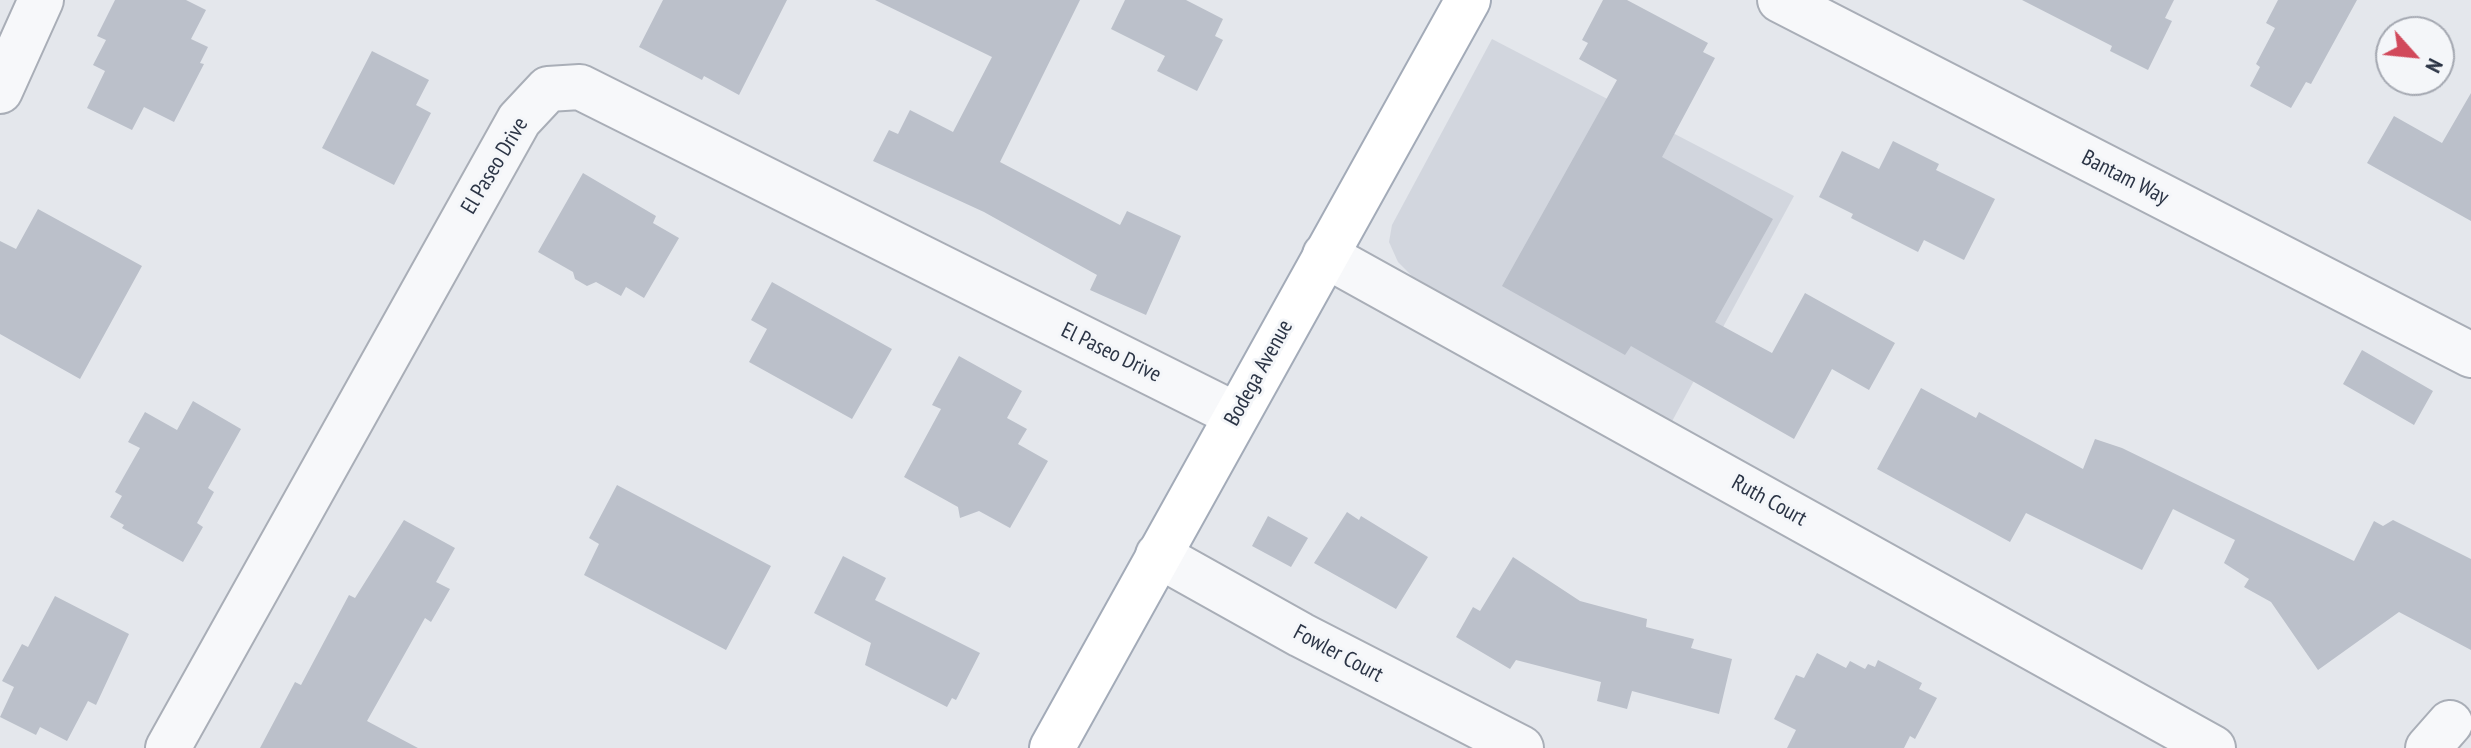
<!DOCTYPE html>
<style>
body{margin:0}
#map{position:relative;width:2471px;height:748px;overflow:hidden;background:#e4e7ec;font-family:"PT Sans Narrow",sans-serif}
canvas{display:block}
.north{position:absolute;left:2375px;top:16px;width:80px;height:80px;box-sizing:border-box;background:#f4f6f9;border:2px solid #a4a8b1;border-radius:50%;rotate:117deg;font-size:22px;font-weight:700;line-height:32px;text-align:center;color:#2b3445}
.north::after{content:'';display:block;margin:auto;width:28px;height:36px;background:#d1495b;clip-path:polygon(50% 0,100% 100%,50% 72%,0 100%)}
</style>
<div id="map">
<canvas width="2471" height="748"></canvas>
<div class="north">N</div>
</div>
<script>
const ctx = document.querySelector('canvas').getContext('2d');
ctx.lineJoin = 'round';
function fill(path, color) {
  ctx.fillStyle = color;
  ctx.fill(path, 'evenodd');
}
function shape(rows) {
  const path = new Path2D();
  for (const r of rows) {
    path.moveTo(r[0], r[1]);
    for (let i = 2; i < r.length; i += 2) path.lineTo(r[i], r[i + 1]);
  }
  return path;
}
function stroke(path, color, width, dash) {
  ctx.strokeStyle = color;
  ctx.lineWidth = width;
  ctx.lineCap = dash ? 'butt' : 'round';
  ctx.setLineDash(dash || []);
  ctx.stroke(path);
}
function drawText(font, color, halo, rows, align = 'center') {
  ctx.font = font + ' "PT Sans Narrow",sans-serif';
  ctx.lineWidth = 6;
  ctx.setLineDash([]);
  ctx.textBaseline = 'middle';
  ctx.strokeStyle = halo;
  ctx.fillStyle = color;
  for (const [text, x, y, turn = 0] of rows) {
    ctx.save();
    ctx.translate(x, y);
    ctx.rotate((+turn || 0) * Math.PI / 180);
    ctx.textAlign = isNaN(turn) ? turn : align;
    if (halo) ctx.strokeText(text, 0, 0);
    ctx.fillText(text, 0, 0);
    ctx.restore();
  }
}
fill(shape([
 [1492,39,1794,196,1670,425,1412,276,1398,262,1389,242,1392,225]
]), '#d2d6de');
fill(shape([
 [115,0,186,0,206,10,191,39,208,47,200,63,204,64,174,122,144,107,132,130,87,108,105,71,93,65,106,40,97,36],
 [663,0,787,0,739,95,704,76,702,80,639,47],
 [875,0,1080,0,1000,162,1120,225,1127,211,1181,236,1146,315,1090,290,1097,275,984,212,873,161,889,130,898,134,910,110,953,132,992,57],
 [1125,0,1186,0,1223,19,1215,36,1223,40,1197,91,1157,71,1165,56,1111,29],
 [1603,0,1627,0,1708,43,1703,52,1715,58,1662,157,1773,219,1715,322,1772,353,1805,293,1895,343,1869,390,1832,369,1794,439,1631,346,1625,355,1502,286,1617,80,1579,59,1588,43,1582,40],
 [2022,0,2174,0,2165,18,2172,21,2148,70,2110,51,2112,46],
 [2278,0,2357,0,2311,84,2306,82,2291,108,2250,86,2260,67,2256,64,2275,28,2266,23],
 [372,51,429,80,416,105,431,113,394,185,322,148],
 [2471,93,2471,221,2367,163,2394,116,2442,143],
 [1893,141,1939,164,1936,170,1995,199,1964,260,1924,240,1918,252,1851,218,1853,214,1819,197,1842,151,1879,169],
 [583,173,656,216,653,223,679,238,644,298,626,287,621,296,596,282,587,286,575,279,573,272,538,252],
 [38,209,142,266,80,379,0,334,0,241,16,249],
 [772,282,892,349,852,419,749,362,767,329,751,320],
 [2362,350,2433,391,2414,425,2343,384],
 [959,356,1022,391,1007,418,1027,429,1018,444,1048,461,1010,528,979,511,960,518,958,507,904,477,941,409,932,405],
 [1921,388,1976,418,1979,412,2083,469,2095,439,2122,448,2354,561,2374,521,2383,526,2393,520,2471,559,2471,650,2399,612,2318,670,2271,602,2244,587,2249,579,2224,563,2235,540,2173,509,2142,570,2026,513,2010,542,1877,469],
 [193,401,241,429,208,488,214,492,197,523,203,527,183,562,122,528,124,525,110,517,122,496,115,492,140,448,128,442,145,412,177,430],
 [617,485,771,566,726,650,584,575,599,544,589,538],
 [1347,512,1359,520,1361,516,1428,557,1396,609,1314,563],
 [1268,516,1308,538,1291,567,1252,546],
 [404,520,455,548,436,582,450,589,431,622,425,618,367,721,418,748,260,748,295,682,301,685,349,595,355,598],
 [843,556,886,578,875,600,980,653,956,700,952,698,947,707,865,665,871,643,814,613],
 [1513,557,1580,601,1647,619,1646,627,1694,639,1691,648,1732,659,1719,714,1632,691,1627,709,1597,701,1601,682,1516,660,1510,669,1456,637,1473,607,1480,611],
 [55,596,129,634,96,705,88,701,67,741,40,727,36,735,0,717,14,687,2,681,22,644,28,647],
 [1817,653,1846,668,1850,661,1865,669,1868,664,1875,667,1878,660,1922,683,1919,689,1937,698,1915,739,1910,736,1904,748,1787,748,1796,730,1774,719,1796,675,1804,678]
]), '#bbc0ca');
const minor = shape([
 [1780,0,2471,355],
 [0,91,41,0],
 [1325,255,2213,748],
 [1158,555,1301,635,1521,748],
 [168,748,519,120,548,89,580,87,1236,415],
 [2428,748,2450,723]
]);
const major = shape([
 [1052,748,1468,0]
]);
stroke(minor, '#a9aeb7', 48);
stroke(major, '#a3abb8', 48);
stroke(minor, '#f7f8fa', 44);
stroke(major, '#fff', 44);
drawText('22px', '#2b3445', '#f4f6f9', [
 ["El Paseo Drive",495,166,-59],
 ["Bantam Way",2125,178,27],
 ["El Paseo Drive",1111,353,26],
 ["Bodega Avenue",1259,373,-61],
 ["Ruth Court",1769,501,29],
 ["Fowler Court",1338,654,28]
]);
</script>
